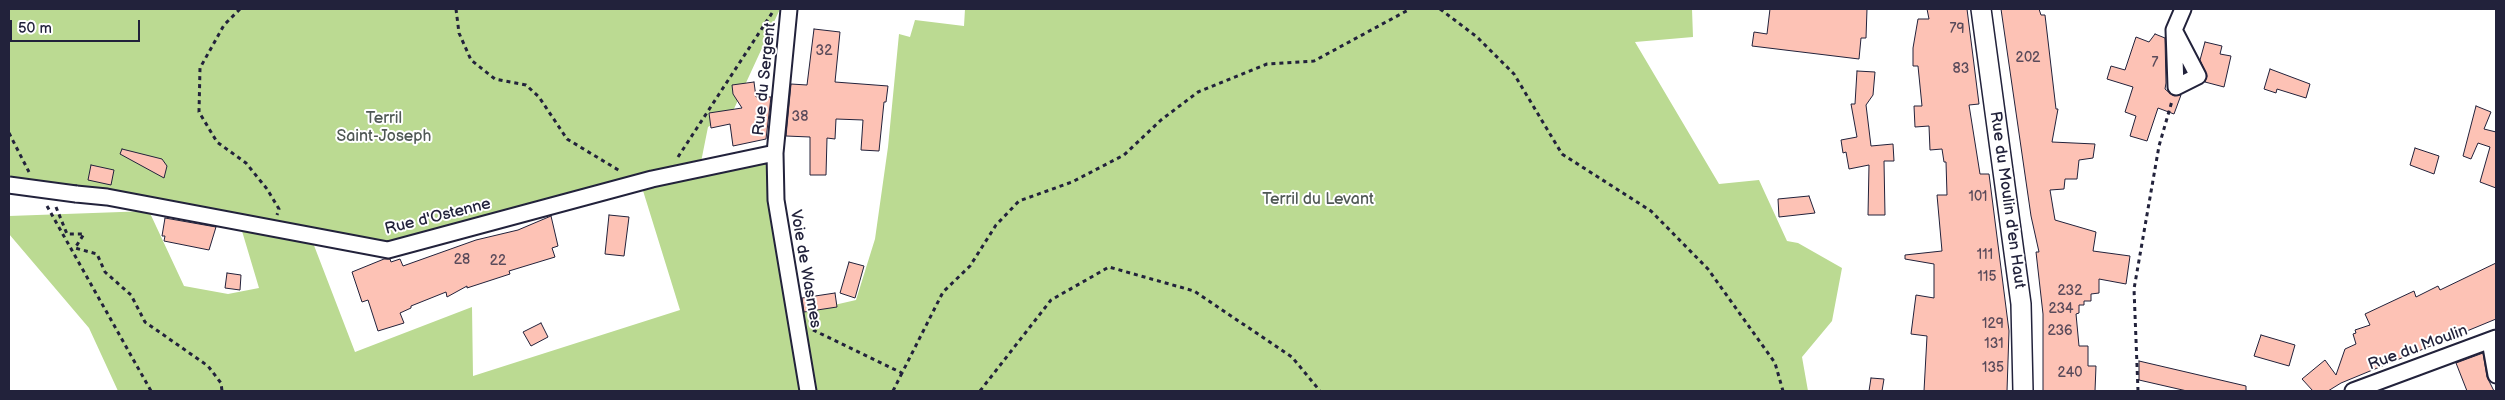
<!DOCTYPE html>
<style>
body{margin:0}
#map{position:relative;width:2505px;height:400px;overflow:hidden;background:#fff;font-family:"Balsamiq Sans",sans-serif}
canvas{display:block}
.frame{position:absolute;inset:0;border:10px solid #22223b;pointer-events:none}
.scale{position:absolute;left:10px;top:20px;width:130px;height:22px;box-sizing:border-box;border:2px solid #22223b;border-top:0;padding-left:6px;font-size:15px;line-height:18px;white-space:nowrap;color:#22223b;-webkit-text-stroke:4px #fff;paint-order:stroke}
</style>
<div id="map">
<canvas width="2505" height="400"></canvas>
<div class="frame"></div>
<div class="scale">50 m</div>
</div>
<script>
const ctx = document.querySelector('canvas').getContext('2d');
ctx.lineJoin = 'round';
function fill(path, color) {
  ctx.fillStyle = color;
  ctx.fill(path, 'evenodd');
}
function shape(rows) {
  const path = new Path2D();
  for (const r of rows) {
    path.moveTo(r[0], r[1]);
    for (let i = 2; i < r.length; i += 2) path.lineTo(r[i], r[i + 1]);
  }
  return path;
}
function stroke(path, color, width, dash) {
  ctx.strokeStyle = color;
  ctx.lineWidth = width;
  ctx.lineCap = dash ? 'butt' : 'round';
  ctx.setLineDash(dash || []);
  ctx.stroke(path);
}
function drawText(font, color, halo, rows, align = 'center') {
  ctx.font = font + ' "Balsamiq Sans",sans-serif';
  ctx.lineWidth = 4;
  ctx.setLineDash([]);
  ctx.textBaseline = 'middle';
  ctx.strokeStyle = halo;
  ctx.fillStyle = color;
  for (const [text, x, y, turn = 0] of rows) {
    ctx.save();
    ctx.translate(x, y);
    ctx.rotate((+turn || 0) * Math.PI / 180);
    ctx.textAlign = isNaN(turn) ? turn : align;
    if (halo) ctx.strokeText(text, 0, 0);
    ctx.fillText(text, 0, 0);
    ctx.restore();
  }
}
fill(shape([
 [9,9,780,9,733,111,708,127,701,162,775,153,795,314,856,300,875,239,888,147,899,34,910,37,915,20,964,26,965,9,1692,9,1693,37,1635,42,1719,184,1759,180,1787,241,1798,243,1842,268,1832,321,1802,357,1808,391,118,391,89,328,9,234,9,216,149,211,184,286,228,294,259,288,239,221,9,185],
 [640,181,680,310,473,376,472,307,355,352,310,235,388,250]
]), '#bbda92');
const building = shape([
 [1770,9,1867,9,1866,38,1861,38,1859,59,1752,46,1754,32,1767,34,1770,9],
 [1927,9,1967,9,1979,104,1969,105,1980,174,1989,174,2009,331,2007,391,1924,391,1927,336,1911,334,1916,295,1934,298,1934,264,1905,259,1905,255,1942,251,1937,195,1947,195,1946,162,1944,162,1942,149,1930,150,1929,126,1915,127,1914,106,1922,106,1918,66,1913,66,1913,48,1918,19,1929,19,1927,9],
 [2001,9,2039,9,2041,15,2045,15,2056,109,2058,109,2052,142,2095,144,2093,158,2079,160,2077,179,2065,179,2064,189,2050,190,2055,220,2096,232,2093,251,2130,256,2126,284,2099,279,2099,293,2091,294,2091,301,2084,301,2084,305,2079,305,2079,313,2076,314,2079,346,2088,346,2088,366,2096,366,2095,391,2043,391,2043,314,2036,252,2039,252,2031,216,2001,9],
 [814,29,840,32,835,82,888,86,886,102,884,102,879,151,861,150,863,120,836,119,835,139,827,138,826,175,810,175,810,137,786,136,791,84,807,85,814,29],
 [2155,34,2165,38,2166,83,2165,89,2172,95,2181,95,2174,114,2158,108,2147,141,2130,136,2136,116,2125,112,2133,87,2107,79,2111,66,2125,70,2136,37,2149,42,2155,34],
 [2205,42,2222,46,2220,54,2231,56,2224,87,2205,82,2207,76,2200,60,2205,42],
 [2270,69,2310,84,2306,98,2277,89,2276,93,2264,89,2270,69],
 [1857,71,1875,72,1873,95,1866,105,1871,146,1893,144,1894,161,1884,161,1885,215,1868,215,1869,165,1849,169,1846,152,1843,153,1841,140,1857,137,1851,104,1855,104,1857,71],
 [754,82,756,97,771,97,766,139,733,146,730,124,711,128,709,113,742,108,733,94,732,85,754,82],
 [2476,106,2491,112,2484,129,2496,132,2496,188,2480,182,2490,147,2478,143,2471,159,2463,156,2476,106],
 [2415,148,2439,156,2434,174,2410,165,2415,148],
 [122,149,162,159,167,166,164,178,120,154,122,149],
 [91,165,114,170,111,185,88,180,91,165],
 [1809,196,1815,213,1779,217,1778,199,1809,196],
 [609,215,629,217,624,256,605,254,609,215],
 [551,216,558,246,552,248,555,257,509,271,510,274,467,288,467,286,447,297,446,292,411,306,411,308,400,313,404,323,378,331,368,300,362,302,352,272,384,259,390,259,391,262,400,259,403,266,476,240,518,230,551,216],
 [165,218,216,227,209,250,164,241,165,236,162,236,165,218],
 [849,262,864,266,855,298,840,293,849,262],
 [2496,263,2496,319,2341,383,2328,391,2313,391,2302,379,2325,360,2336,375,2345,349,2356,344,2353,334,2356,333,2355,330,2370,325,2365,314,2414,291,2416,297,2438,286,2440,290,2496,263],
 [227,273,241,275,240,290,225,288,227,273],
 [835,293,837,307,804,312,802,298,835,293],
 [541,323,548,337,531,346,523,332,541,323],
 [2261,335,2295,345,2289,366,2254,356,2261,335],
 [2483,353,2487,377,2494,391,2467,391,2456,363,2483,353],
 [2139,361,2246,386,2246,391,2187,391,2139,380,2139,361],
 [1871,378,1884,379,1882,391,1869,391,1871,378]
]);
fill(building, '#fdc2b5');
stroke(building, '#22223b', 1);
const minor = shape([
 [789,9,775,153,776,200,808,391],
 [2174,30,2198,76,2176,87,2174,30,2183,9],
 [76,194,107,197,388,250,652,179,775,153],
 [2490,341,2496,375],
 [2353,391,2496,338]
]);
const tertiary = shape([
 [1981,9,2021,304,2023,391]
]);
stroke(minor, '#22223b', 19);
stroke(tertiary, '#22223b', 22);
stroke(shape([
 [240,9,224,25,200,68,199,112,217,142,246,163,267,189,279,209,277,215],
 [456,9,459,33,471,60,495,79,526,85,539,97,567,139,620,171],
 [1440,9,1477,37,1514,74,1562,154,1651,211,1708,269,1775,363,1783,391],
 [9,133,29,172],
 [678,157,772,13],
 [47,206,151,391],
 [56,207,67,234,84,234,75,248,97,254,105,272,131,295,145,322,208,366,221,383,222,391],
 [813,330,902,373,943,292,970,266,996,225,1019,201,1072,182,1124,155,1161,120,1198,92,1267,64,1314,61,1410,9],
 [893,391,902,373],
 [980,391,1051,300,1109,267,1194,291,1292,357,1320,391],
 [2138,391,2134,289,2159,146,2172,101]
]), '#22223b', 3, [4, 4]);
stroke(minor, '#fff', 15);
stroke(tertiary, '#fff', 19);
const minorBridge = shape([
 [9,185,76,194]
]);
stroke(minorBridge, '#22223b', 19, []);
stroke(minorBridge, '#fff', 15);
drawText('14px', '#594a5a', null, [
 ["79",1957,29],
 ["32",824,51],
 ["202",2028,58],
 ["7",2155,63],
 ["83",1961,69],
 ["38",800,117],
 ["101",1978,197],
 ["111",1985,255],
 ["28",462,260],
 ["22",498,261],
 ["115",1987,277],
 ["232",2070,291],
 ["234",2061,309],
 ["129",1993,324],
 ["236",2060,331],
 ["131",1994,344],
 ["135",1993,368],
 ["240",2070,373]
]);
drawText('16px', '#22223b', '#fff', [
 ["Rue du Sergent",765,79,-84],
 ["Rue du Moulin d'en Haut",2007,200,82],
 ["Rue d'Ostenne",438,217,-14],
 ["Voie de Wasmes",805,269,80],
 ["Rue du Moulin",2418,348,-20]
]);
drawText('16px', '#505955', '#fff', [
 ["Terril",384,119],
 ["Saint-Joseph",384,137],
 ["Terril du Levant",1318,200]
]);
</script>
